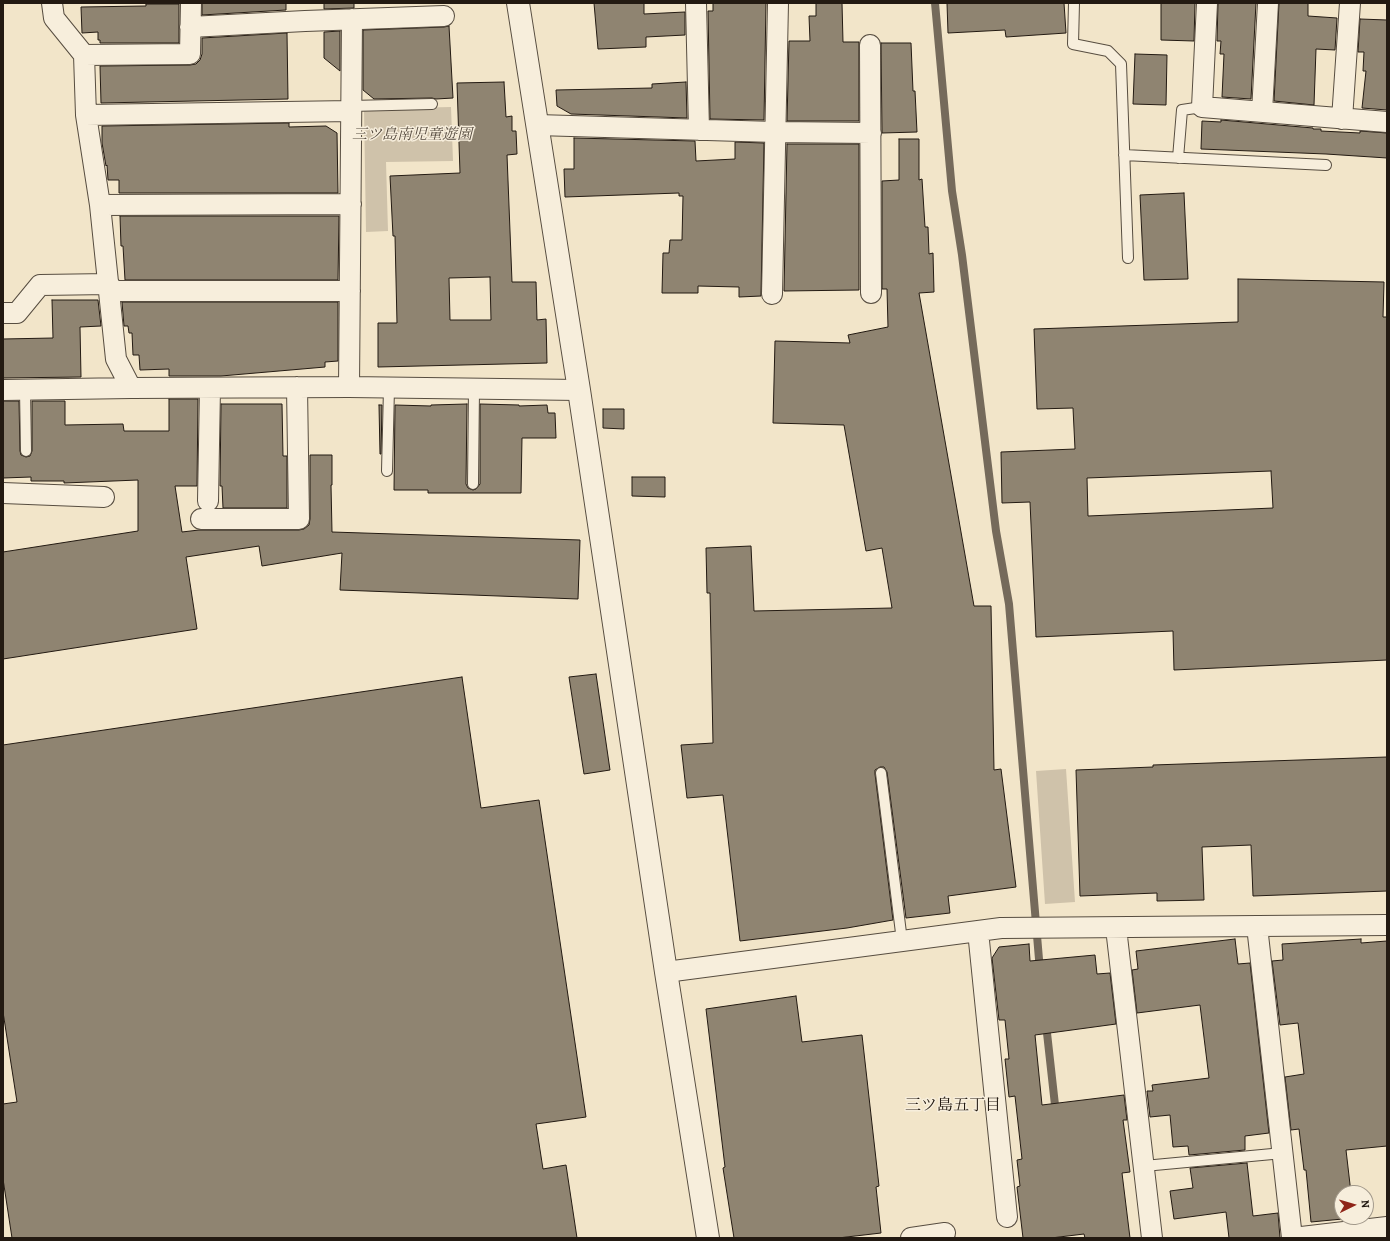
<!DOCTYPE html>
<meta charset="utf-8">
<style>
body{margin:0}
#map{position:relative;width:1390px;height:1241px;overflow:hidden;background:#f2e5c9;font-family:Alegreya,serif}
canvas{display:block}
.frame{position:absolute;inset:0;border:4px solid #231a12;pointer-events:none}
.north{position:absolute;left:1334px;top:1185px;width:40px;height:40px;box-sizing:border-box;background:#f7eedc;border:1px solid #a2998b;border-radius:50%;rotate:85deg;font-size:11px;font-weight:700;line-height:16px;text-align:center;color:#231a12}
.north::after{content:'';display:block;margin:auto;width:14px;height:18px;background:#8f2418;clip-path:polygon(50% 0,100% 100%,50% 72%,0 100%)}
</style>
<div id="map">
<canvas width="1390" height="1241"></canvas>
<div class="frame"></div>
<div class="north">N</div>
</div>
<script>
const ctx = document.querySelector('canvas').getContext('2d');
ctx.lineJoin = 'round';
function fill(path, color) {
  ctx.fillStyle = color;
  ctx.fill(path, 'evenodd');
}
function shape(rows) {
  const path = new Path2D();
  for (const r of rows) {
    path.moveTo(r[0], r[1]);
    for (let i = 2; i < r.length; i += 2) path.lineTo(r[i], r[i + 1]);
  }
  return path;
}
function stroke(path, color, width, dash) {
  ctx.strokeStyle = color;
  ctx.lineWidth = width;
  ctx.lineCap = dash ? 'butt' : 'round';
  ctx.setLineDash(dash || []);
  ctx.stroke(path);
}
function drawText(font, color, halo, rows, align = 'center') {
  ctx.font = font + ' Alegreya,"Noto Serif JP",serif';
  ctx.lineWidth = 3;
  ctx.setLineDash([]);
  ctx.textBaseline = 'middle';
  ctx.strokeStyle = halo;
  ctx.fillStyle = color;
  for (const [text, x, y, turn = 0] of rows) {
    ctx.save();
    ctx.translate(x, y);
    ctx.rotate((+turn || 0) * Math.PI / 180);
    ctx.textAlign = isNaN(turn) ? turn : align;
    if (halo) ctx.strokeText(text, 0, 0);
    ctx.fillText(text, 0, 0);
    ctx.restore();
  }
}
fill(shape([
 [451,107,453,161,386,162,388,231,366,232,364,109],
 [1066,769,1075,902,1045,904,1036,771]
]), '#cfc2aa');
stroke(shape([
 [935,3,952,191,962,255,996,531,1009,604,1040,971],
 [1046,1024,1056,1114]
]), '#756a5b', 8);
const building = shape([
 [202,3,286,3,286,10,202,15,202,3],
 [324,3,354,3,354,8,324,9,324,3],
 [594,3,644,3,644,14,685,12,685,35,646,37,646,47,598,49,594,3],
 [713,3,766,3,764,120,710,119,708,11,713,11,713,3],
 [816,3,842,3,843,42,859,42,859,121,787,121,789,41,810,41,809,16,816,16,816,3],
 [947,3,1064,3,1066,33,1006,37,1005,30,948,33,947,3],
 [1161,3,1195,3,1194,41,1161,40,1161,3],
 [1218,3,1256,3,1251,99,1222,97,1224,54,1220,54,1221,41,1217,41,1218,3],
 [1279,3,1308,3,1308,16,1337,18,1335,50,1316,49,1314,105,1274,101,1279,3],
 [146,4,179,4,179,43,100,43,100,40,98,40,98,32,82,33,81,7,146,6,146,4],
 [1360,19,1387,20,1387,110,1362,108,1366,71,1363,71,1364,52,1358,52,1360,19],
 [449,26,453,98,436,99,432,98,374,99,363,90,363,30,444,27,449,26],
 [340,31,340,71,324,58,324,32,340,31],
 [287,33,288,99,101,103,100,66,190,65,196,64,200,60,202,54,202,38,287,33],
 [881,43,911,43,913,91,915,91,917,132,882,133,881,43],
 [1135,54,1167,55,1166,105,1133,104,1135,54],
 [504,82,506,117,512,116,512,131,516,131,517,154,507,155,512,282,536,282,537,320,546,319,547,363,378,367,378,323,397,323,395,236,393,236,390,176,460,173,457,83,504,82],
 [490,277,491,320,450,320,449,278,490,277],
 [686,82,687,118,571,114,557,106,556,90,652,88,652,84,686,82],
 [1221,120,1313,128,1313,129,1321,129,1321,131,1360,133,1360,131,1387,133,1387,158,1326,154,1201,149,1202,121,1221,122,1221,120],
 [289,123,289,127,326,126,337,133,338,193,119,193,119,180,108,180,107,165,106,166,102,143,102,126,289,123],
 [574,138,695,141,696,161,735,159,735,142,764,143,761,296,739,297,739,287,698,286,698,293,662,293,663,253,669,253,670,240,682,240,683,196,679,196,679,193,565,197,564,169,574,169,574,138],
 [899,139,919,139,919,180,922,179,925,227,928,227,929,254,933,253,934,292,919,293,974,606,991,606,994,770,1001,769,1016,887,948,896,950,913,906,918,887,772,884,767,880,767,875,770,875,774,893,920,847,928,740,941,723,795,687,798,681,745,713,743,710,593,707,593,706,548,751,546,754,611,892,608,882,548,866,551,844,425,773,423,775,341,850,343,848,335,888,327,887,289,882,289,882,181,899,180,899,139],
 [787,144,859,144,859,290,784,291,787,144],
 [1184,193,1188,279,1144,280,1140,195,1184,193],
 [120,216,339,216,338,280,125,280,123,246,121,246,120,216],
 [1238,279,1384,282,1383,317,1387,317,1387,660,1174,670,1173,631,1036,637,1030,502,1002,503,1001,452,1075,449,1073,408,1037,409,1034,329,1238,322,1238,279],
 [1271,471,1273,508,1088,516,1087,478,1271,471],
 [52,300,98,300,101,326,80,327,81,377,3,378,3,339,53,338,52,300],
 [122,302,338,302,338,361,325,362,325,367,221,376,169,376,169,369,140,370,139,355,133,355,132,333,129,333,128,326,124,326,122,302],
 [169,399,198,399,197,486,175,486,182,532,199,530,299,530,304,529,309,525,310,519,310,455,332,455,332,485,331,485,332,532,580,540,578,599,340,590,342,553,262,566,259,546,186,557,197,629,3,659,3,552,138,531,138,480,64,483,64,481,31,481,31,477,3,478,3,401,19,401,20,451,21,455,26,457,30,456,32,451,32,401,65,401,65,425,123,424,124,431,169,431,169,399],
 [221,404,282,404,283,456,287,456,287,508,223,508,222,486,220,486,221,404],
 [467,404,466,484,468,488,473,490,476,489,480,484,480,404,519,405,519,406,547,405,548,413,555,413,556,438,522,438,521,493,428,493,428,490,394,490,395,405,431,406,431,405,467,404],
 [379,405,382,405,381,454,380,454,379,405],
 [603,409,624,409,624,429,603,428,603,409],
 [632,477,665,477,665,497,632,496,632,477],
 [596,674,610,770,584,774,569,677,596,674],
 [462,677,481,808,539,800,586,1117,536,1124,543,1169,566,1165,577,1238,12,1238,3,1179,3,1104,17,1102,3,1012,3,745,462,677],
 [1387,757,1387,891,1253,896,1251,845,1202,847,1204,900,1157,901,1157,893,1080,896,1076,770,1153,767,1153,765,1387,757],
 [1235,939,1238,964,1250,963,1269,1133,1245,1136,1245,1150,1189,1155,1188,1146,1173,1147,1170,1115,1150,1117,1147,1091,1153,1091,1152,1085,1209,1078,1200,1005,1137,1013,1132,970,1138,969,1136,951,1235,939],
 [1361,939,1361,943,1387,941,1387,1146,1346,1150,1351,1193,1342,1193,1342,1217,1353,1218,1311,1222,1306,1170,1304,1170,1299,1129,1291,1130,1285,1077,1304,1074,1298,1023,1280,1025,1272,961,1283,960,1282,944,1361,939],
 [1029,944,1030,961,1095,955,1097,974,1110,973,1116,1024,1035,1035,1042,1105,1124,1095,1127,1120,1123,1120,1130,1172,1122,1173,1130,1238,1085,1238,1084,1234,1051,1238,1023,1238,1017,1187,1020,1186,1017,1160,1022,1159,1015,1096,1009,1097,1005,1059,1009,1059,1005,1020,999,1020,992,958,999,947,1029,944],
 [796,996,802,1042,862,1035,879,1186,876,1187,881,1233,838,1238,734,1238,723,1168,725,1167,706,1009,796,996],
 [1247,1163,1253,1216,1278,1213,1280,1238,1229,1238,1226,1212,1174,1219,1170,1191,1193,1188,1190,1168,1247,1163]
]);
fill(building, '#8f8471');
stroke(building, '#231a12', 1);
const service = shape([
 [1074,3,1073,44,1108,51,1121,64,1128,258],
 [351,106,432,104],
 [1124,155,1326,165],
 [1178,158,1182,110,1202,107],
 [25,390,26,451],
 [387,471,389,388],
 [473,484,474,389],
 [881,773,902,941],
 [1144,1166,1283,1153]
]);
const minor = shape([
 [52,3,54,18,84,55,86,115,100,205,116,359,131,388,349,387,579,390],
 [696,3,699,130],
 [1207,3,1202,107,1387,122],
 [190,27,305,21,444,16],
 [870,45,871,293],
 [84,55,190,54,191,3],
 [1262,112,1268,3],
 [86,115,351,111],
 [1342,119,1350,3],
 [537,125,775,132,871,133],
 [100,205,351,204],
 [110,291,350,291],
 [772,294,778,3],
 [3,313,17,313,40,285,109,284],
 [349,387,352,19],
 [3,390,131,388],
 [3,493,104,497],
 [208,501,210,388],
 [201,519,299,519,297,387],
 [1257,926,1292,1238],
 [1116,928,1152,1238],
 [978,931,1007,1217],
 [666,972,1001,928,1387,925],
 [911,1238,945,1233],
 [1293,1238,1387,1227]
]);
const tertiary = shape([
 [518,3,579,390,666,972,708,1238]
]);
stroke(service, '#574d40', 12);
stroke(minor, '#574d40', 22);
stroke(tertiary, '#574d40', 24);
stroke(service, '#f7eedc', 10);
stroke(minor, '#f7eedc', 20);
stroke(tertiary, '#f7eedc', 22);
drawText('italic 15px', '#574c40', '#f7eedc', [
 ["三ツ島南児童遊園",412,135]
]);
drawText('16px', '#231a12', '#f7eedc', [
 ["三ツ島五丁目",953,1106]
]);
</script>
